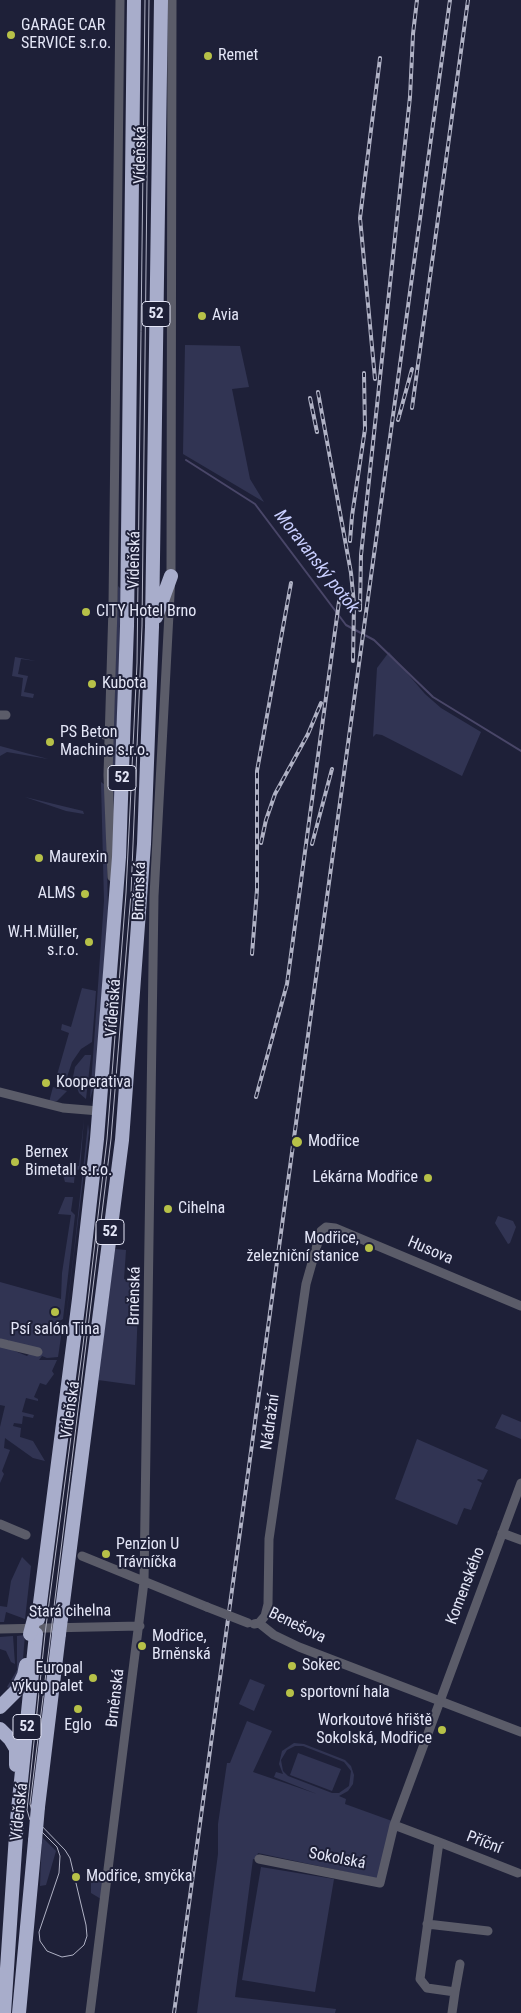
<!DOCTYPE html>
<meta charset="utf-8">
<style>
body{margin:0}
canvas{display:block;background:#1e2038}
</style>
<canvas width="521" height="2013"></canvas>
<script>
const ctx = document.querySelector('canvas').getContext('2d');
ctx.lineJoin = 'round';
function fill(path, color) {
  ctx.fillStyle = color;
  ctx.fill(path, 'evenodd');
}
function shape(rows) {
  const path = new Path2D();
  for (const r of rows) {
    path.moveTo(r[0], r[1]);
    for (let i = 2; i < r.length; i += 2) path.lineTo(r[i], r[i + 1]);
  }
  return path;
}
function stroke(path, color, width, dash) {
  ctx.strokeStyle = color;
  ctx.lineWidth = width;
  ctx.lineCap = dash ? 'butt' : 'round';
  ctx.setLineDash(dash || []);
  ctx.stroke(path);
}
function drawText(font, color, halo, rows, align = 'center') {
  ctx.font = font + ' "Roboto Condensed",sans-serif';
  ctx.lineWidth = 4;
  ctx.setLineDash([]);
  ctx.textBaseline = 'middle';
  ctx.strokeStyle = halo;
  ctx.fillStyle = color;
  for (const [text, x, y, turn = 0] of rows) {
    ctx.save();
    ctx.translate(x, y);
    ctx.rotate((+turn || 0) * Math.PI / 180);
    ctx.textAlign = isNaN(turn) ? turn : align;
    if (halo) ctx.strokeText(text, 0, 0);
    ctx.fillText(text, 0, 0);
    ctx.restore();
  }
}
fill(shape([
 [185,345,240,346,249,387,232,389,250,479,264,502,183,454],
 [118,586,121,589,114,811,112,769],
 [389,652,425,694,441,708,481,732,462,776,382,735,376,734,373,737,377,668],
 [15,657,36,661,21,659,18,674,28,676,24,692,34,694,33,698,21,696,23,678,12,676],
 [0,746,48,759,7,752,0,756],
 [101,782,105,785,108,910,95,1083,90,1099,104,901],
 [25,797,83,811,84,814,66,811],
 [82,988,96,991,92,1042,81,1049,72,1062,67,1077,69,1088,55,1082,69,1033,61,1030,62,1024,71,1027],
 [85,1055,91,1055,86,1099,79,1093,73,1077,75,1067],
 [53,1087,67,1091,57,1101,49,1102],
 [84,1119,80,1169,75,1171,74,1183,65,1182,60,1164,79,1166],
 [88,1124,89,1132,61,1358,74,1251],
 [65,1197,73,1197,71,1211,75,1215,63,1319,58,1322,63,1323,58,1357,47,1358,42,1356,39,1360,57,1360,52,1371,54,1374,46,1385,40,1383,34,1397,38,1399,38,1401,26,1398,22,1412,34,1415,33,1418,23,1416,22,1424,14,1423,13,1426,21,1428,20,1437,33,1441,45,1461,33,1458,5,1438,4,1448,10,1450,2,1471,4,1474,0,1483,0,1427,5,1406,0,1405,0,1345,27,1356,30,1353,8,1344,9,1340,6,1340,5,1343,0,1342,0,1282,61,1299,62,1273,71,1215,58,1214],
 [498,1216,513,1221,516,1227,510,1243,508,1244,495,1223],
 [115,1249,126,1250,124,1279,139,1281,135,1385,98,1380],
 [502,1414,521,1422,521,1439,495,1428],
 [417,1439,488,1470,483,1480,478,1479,477,1480,482,1483,471,1510,464,1508,457,1525,395,1499],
 [22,1557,31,1566,25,1619,6,1612,4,1622,0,1622,0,1606,7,1607,11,1581],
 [25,1635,22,1670,13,1690,7,1687,17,1670,17,1636],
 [13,1636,15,1664,11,1662,6,1651,0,1649,0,1637],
 [250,1679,265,1685,254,1711,239,1704],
 [247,1721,272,1731,253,1772,317,1794,274,1777,276,1772,283,1774,279,1764,282,1751,294,1743,304,1744,345,1760,351,1766,354,1775,353,1784,348,1791,339,1796,346,1799,345,1804,392,1821,379,1879,258,1853,256,1859,253,1859,235,1997,336,2009,335,2013,197,2013,218,1854,218,1824,227,1763,230,1763],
 [295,1746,303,1746,344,1762,351,1771,349,1786,339,1793,332,1793,288,1776,283,1771,281,1760,287,1750],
 [298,1753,341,1769,332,1791,290,1775],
 [42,1837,56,1851,46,1885,40,1886],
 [261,1867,334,1879,315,1992,242,1980],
 [95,1877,103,1877,101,1899,91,1893,91,1881]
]), '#313453');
stroke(shape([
 [186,460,255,504,346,625,374,640,433,697,521,751]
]), '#494668', 2);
stroke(shape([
 [0,715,6,715],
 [95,733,110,736],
 [112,877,108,775,113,607,120,0],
 [0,1092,63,1108,99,1111],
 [0,1343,38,1352],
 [0,1524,26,1535],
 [502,1533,521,1540],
 [82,1556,207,1607],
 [259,1623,265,1616,268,1604,269,1539,306,1284,321,1231,326,1227,335,1228,521,1306],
 [254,1624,259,1623,274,1635,299,1647,521,1732],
 [0,1629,140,1626],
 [394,1825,439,1842,420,1979,427,1988,455,1992,452,2013],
 [439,1842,518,1873],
 [259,1859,380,1883,394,1825,521,1483],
 [427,1924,488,1931],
 [455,1992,460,1964],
 [90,2013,144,1582,154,896,171,576,172,0]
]), '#5b5c69', 9);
stroke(shape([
 [156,617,171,576],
 [61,1618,122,1140,144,844,152,627,161,0],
 [38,1619,79,1299,97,1139,119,857,127,626,134,0],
 [0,1707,17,1690,24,1675,26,1665],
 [0,1729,10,1739,16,1749,16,1765],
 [38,1807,59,1634],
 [4,2013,17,1820,36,1634],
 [19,2013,35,1841]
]), '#a8adcb', 14);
stroke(shape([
 [145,0,137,663,126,893,107,1139,83,1345,45,1634,27,1810,30,1820,57,1847,60,1856,59,1873,39,1932,40,1941,47,1951,62,1957,73,1955,84,1945,87,1936,86,1925,70,1858,65,1850,34,1818,30,1804,111,1139,131,893,142,626,149,0]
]), '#b0b2c5', 1);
const rail = shape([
 [375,379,360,218,380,58],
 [318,392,351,573,354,604,353,661],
 [310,398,317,432],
 [412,408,468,0],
 [398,420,412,369],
 [350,541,352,516,365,429,364,373],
 [360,610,361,555,410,97,413,34,417,0],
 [261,843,266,820,275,794,308,734,321,703],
 [312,844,332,769],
 [252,954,257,890,257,771,291,583],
 [256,1097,287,984,341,587],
 [174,2013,450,0]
]);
stroke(rail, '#b0b2c5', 4);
stroke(rail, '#1e2038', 2, [5.5]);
stroke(shape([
 [207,1607,248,1623]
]), '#5b5c69', 9);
stroke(shape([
 [30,1634,34,1619],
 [59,1634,61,1618],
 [35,1841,38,1807]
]), '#a8adcb', 14);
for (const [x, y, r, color] of [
 [11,35,5,"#b7c148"],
 [208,56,5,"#b7c148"],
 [202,316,5,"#b7c148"],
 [86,612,5,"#b7c148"],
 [92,684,5,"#b7c148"],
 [50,742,5,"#b7c148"],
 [39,858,5,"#b7c148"],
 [85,894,5,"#b7c148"],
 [89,942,5,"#b7c148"],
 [46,1083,5,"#b7c148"],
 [297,1142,6,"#b7c148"],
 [15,1162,5,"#b7c148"],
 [428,1178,5,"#b7c148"],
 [168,1209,5,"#b7c148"],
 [369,1248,5,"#b7c148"],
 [55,1312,5,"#b7c148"],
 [106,1554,5,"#b7c148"],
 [142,1646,5,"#b7c148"],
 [292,1666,5,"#b7c148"],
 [93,1678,5,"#b7c148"],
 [290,1693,5,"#b7c148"],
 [78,1709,5,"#b7c148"],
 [442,1730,5,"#b7c148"],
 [76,1877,5,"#b7c148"]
]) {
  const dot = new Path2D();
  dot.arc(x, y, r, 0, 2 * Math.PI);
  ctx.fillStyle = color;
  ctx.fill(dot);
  stroke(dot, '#1e2038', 2);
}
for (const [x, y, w] of [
 [156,314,28],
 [122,778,28],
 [110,1232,28],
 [27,1727,28]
]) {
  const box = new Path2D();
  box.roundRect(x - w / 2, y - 12.5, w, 25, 4);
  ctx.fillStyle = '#1e2038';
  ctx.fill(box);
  stroke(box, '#e4e6f7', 1);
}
drawText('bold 15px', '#e4e6f7', null, [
 ["52",156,314],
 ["52",122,778],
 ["52",110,1232],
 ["52",27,1727]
]);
drawText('16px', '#e4e6f7', '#1e2038', [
 ["GARAGE CAR",21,26],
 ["SERVICE s.r.o.",21,44],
 ["Remet",218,56],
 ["Avia",212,316],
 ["CITY Hotel Brno",96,612],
 ["Kubota",102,684],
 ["PS Beton",60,733],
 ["Machine s.r.o.",60,751],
 ["Maurexin",49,858],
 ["ALMS",75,894,"right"],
 ["W.H.Müller,",79,933,"right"],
 ["s.r.o.",79,951,"right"],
 ["Kooperativa",56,1083],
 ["Modřice",308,1142],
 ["Bernex",25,1153],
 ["Bimetall s.r.o.",25,1171],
 ["Lékárna Modřice",418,1178,"right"],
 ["Cihelna",178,1209],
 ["Modřice,",359,1239,"right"],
 ["železniční stanice",359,1257,"right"],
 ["Psí salón Tina",55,1330,"center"],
 ["Penzion U",116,1545],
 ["Trávníčka",116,1563],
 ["Modřice,",152,1637],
 ["Brněnská",152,1655],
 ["Sokec",302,1666],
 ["Europal",83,1669,"right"],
 ["výkup palet",83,1687,"right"],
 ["sportovní hala",300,1693],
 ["Workoutové hřiště",432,1721,"right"],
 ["Sokolská, Modřice",432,1739,"right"],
 ["Eglo",78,1726,"center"],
 ["Modřice, smyčka",86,1877]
], 'left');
drawText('16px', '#e4e6f7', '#1e2038', [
 ["Vídeňská",141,155,-89],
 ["Vídeňská",135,560,-89],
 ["Brněnská",140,891,-88],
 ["Vídeňská",114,1008,-86],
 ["Husova",430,1251,23],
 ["Brněnská",135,1296,-89],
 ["Vídeňská",71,1410,-82],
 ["Nádražní",271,1422,-82],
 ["Komenského",466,1586,-69],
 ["Stará cihelna",70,1612,-1],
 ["Benešova",297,1626,26],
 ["Brněnská",116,1698,-83],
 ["Vídeňská",20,1812,-84],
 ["Příční",484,1843,21],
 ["Sokolská",337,1859,11]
]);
drawText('italic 18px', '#c9cfff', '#1e2038', [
 ["Moravanský potok",316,562,52]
]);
</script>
